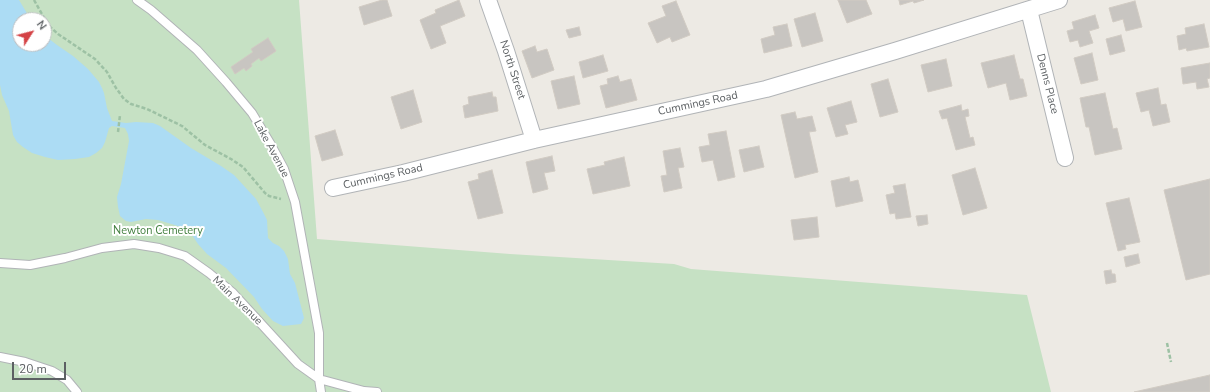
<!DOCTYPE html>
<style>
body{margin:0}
#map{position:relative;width:1210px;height:392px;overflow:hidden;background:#edeae4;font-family:"Nunito Sans",sans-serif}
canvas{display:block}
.north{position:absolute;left:12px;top:12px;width:40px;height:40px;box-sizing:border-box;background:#fff;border:1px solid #bebfc1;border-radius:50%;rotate:54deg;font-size:11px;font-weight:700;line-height:16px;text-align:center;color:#5c6063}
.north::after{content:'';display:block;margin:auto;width:14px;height:18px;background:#d44346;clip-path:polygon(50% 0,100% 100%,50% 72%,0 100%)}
.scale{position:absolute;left:12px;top:362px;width:54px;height:18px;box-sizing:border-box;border:2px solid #5c6063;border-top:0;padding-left:5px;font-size:12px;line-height:14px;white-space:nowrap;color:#5c6063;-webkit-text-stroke:3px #fff;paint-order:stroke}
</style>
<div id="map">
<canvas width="1210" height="392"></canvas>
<div class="north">N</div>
<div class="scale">20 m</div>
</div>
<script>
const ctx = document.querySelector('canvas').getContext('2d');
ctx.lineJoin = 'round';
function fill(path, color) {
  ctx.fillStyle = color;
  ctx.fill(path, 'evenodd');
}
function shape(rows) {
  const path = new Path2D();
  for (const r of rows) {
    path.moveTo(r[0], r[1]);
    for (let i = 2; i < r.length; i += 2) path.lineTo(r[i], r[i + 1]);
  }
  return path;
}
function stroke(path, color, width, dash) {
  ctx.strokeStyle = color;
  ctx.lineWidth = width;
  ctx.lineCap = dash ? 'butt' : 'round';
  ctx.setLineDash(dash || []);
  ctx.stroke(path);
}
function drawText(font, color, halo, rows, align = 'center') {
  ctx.font = font + ' "Nunito Sans",sans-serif';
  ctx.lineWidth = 4;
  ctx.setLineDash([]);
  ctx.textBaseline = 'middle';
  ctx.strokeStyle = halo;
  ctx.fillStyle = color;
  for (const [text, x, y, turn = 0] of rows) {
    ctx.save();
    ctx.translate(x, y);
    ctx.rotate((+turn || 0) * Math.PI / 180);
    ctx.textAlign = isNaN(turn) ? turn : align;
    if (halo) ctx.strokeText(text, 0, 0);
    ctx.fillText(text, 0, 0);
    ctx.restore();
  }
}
fill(shape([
 [0,0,299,0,317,239,510,254,674,264,691,269,1027,295,1051,392,0,392],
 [20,20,44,20,44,44,20,44]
]), '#c6e1c4');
fill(shape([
 [0,0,19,0,31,20,20,20,20,44,44,44,44,35,57,45,73,56,88,69,99,82,102,88,104,93,107,108,112,121,126,123,136,122,153,123,160,126,191,148,221,166,234,175,256,199,263,212,267,220,268,238,273,243,279,246,284,251,288,259,290,274,295,283,304,318,301,324,283,326,273,321,262,309,254,297,226,268,207,254,198,244,188,229,158,220,146,219,131,222,126,221,120,216,118,207,117,197,121,184,129,141,128,134,125,128,112,126,109,128,105,142,102,148,96,153,89,157,75,159,58,160,45,157,32,153,23,147,17,142,13,135,9,111,2,95,0,85]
]), '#acdcf4');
const building = shape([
 [382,0,387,0,392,16,364,25,359,7,382,0],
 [459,0,465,16,440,26,446,43,431,49,420,20,436,13,435,10,459,0],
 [838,0,866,0,872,14,847,23,838,0],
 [899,0,924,0,914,3,913,1,900,5,899,0],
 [676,1,690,35,672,42,670,37,657,43,648,23,666,16,662,6,676,1],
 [1135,1,1142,27,1126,31,1123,19,1113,22,1109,8,1135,1],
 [815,13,823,41,802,47,794,19,815,13],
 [1095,15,1099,28,1089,31,1093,43,1080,47,1078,40,1070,42,1067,31,1074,29,1072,22,1095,15],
 [787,24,792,46,764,53,761,39,775,35,773,27,787,24],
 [1204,24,1209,47,1187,51,1186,48,1179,50,1177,36,1186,34,1185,28,1204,24],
 [579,27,581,35,569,38,566,30,579,27],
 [1121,35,1125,51,1110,55,1106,39,1121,35],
 [268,38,276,51,261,61,259,58,251,64,252,66,246,71,244,68,235,74,231,67,253,52,251,49,268,38],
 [535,46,537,52,547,49,554,70,532,78,522,51,535,46],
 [1092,53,1098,80,1081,84,1074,58,1092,53],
 [603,55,608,71,583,78,579,62,603,55],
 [1014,55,1020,79,1023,79,1027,96,1010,100,1006,83,988,88,981,63,1014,55],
 [946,59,952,86,928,92,921,65,946,59],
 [1210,63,1210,78,1207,79,1209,87,1197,89,1196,82,1183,84,1181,68,1210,63],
 [574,76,580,104,558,109,551,81,574,76],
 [618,76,620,82,631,79,637,100,606,108,600,86,608,84,607,79,618,76],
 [888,79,898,112,880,117,871,84,888,79],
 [1158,88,1161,105,1166,104,1170,122,1153,126,1149,110,1141,112,1136,93,1158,88],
 [413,90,422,122,401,129,391,97,413,90],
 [492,92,493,97,496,97,498,111,465,118,463,106,469,104,468,97,492,92],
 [1105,93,1113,129,1117,128,1122,149,1095,155,1089,127,1086,127,1080,98,1105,93],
 [851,101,857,122,845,125,848,134,836,137,827,108,851,101],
 [961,105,962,111,968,109,969,116,965,117,970,138,973,137,975,145,956,150,947,118,942,119,939,111,961,105],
 [795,112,797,119,812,116,816,131,809,132,818,172,795,178,781,115,795,112],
 [335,130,343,155,322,161,315,136,335,130],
 [726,131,735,177,718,181,713,160,702,162,699,147,710,145,708,134,726,131],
 [759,146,764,167,744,172,739,150,759,146],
 [680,148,684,167,678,168,682,188,664,192,661,176,667,175,663,151,680,148],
 [552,156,555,171,544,173,548,189,533,193,526,162,552,156],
 [624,157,630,186,593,194,587,169,605,165,604,162,624,157],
 [975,168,987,208,963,215,952,175,975,168],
 [492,170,503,213,478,219,468,182,479,179,478,174,492,170],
 [849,177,850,182,858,180,863,201,836,207,831,181,849,177],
 [1210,179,1210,274,1186,280,1164,190,1210,179],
 [905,184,911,217,896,219,895,213,890,214,886,195,895,193,893,186,905,184],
 [1129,198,1140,242,1125,245,1126,249,1118,251,1106,203,1129,198],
 [927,215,928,224,918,226,916,216,927,215],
 [817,217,819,237,794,240,791,220,817,217],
 [1138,254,1140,263,1126,267,1124,257,1138,254],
 [1111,270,1112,274,1115,274,1116,282,1106,284,1104,271,1111,270],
 [1210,375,1210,392,1134,392,1210,375]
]);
fill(building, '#c8c5c1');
stroke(building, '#d1cbc3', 1);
const service = shape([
 [137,0,151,10,197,50,226,82,252,113,270,143,284,169,295,202,319,333,319,379,321,392],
 [0,263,30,265,65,258,102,248,134,244,159,248,185,256,209,273,232,292,298,364,319,379,364,391,377,392],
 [0,357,25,362,52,371,67,380,77,392]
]);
const minor = shape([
 [488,0,506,51,534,140],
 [1029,10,1065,158],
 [333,188,403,173,534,140,766,89,895,51,1059,0]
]);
stroke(service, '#b1b4b7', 10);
stroke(minor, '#b1b4b7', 18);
stroke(shape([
 [34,0,48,25,58,34,95,59,107,72,116,88,124,99,131,104,147,109,182,126,205,145,231,159,243,167,265,193,269,196,281,199],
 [118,132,120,115],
 [1167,343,1171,362]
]), '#9dc1a4', 2.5, [4, 2]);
stroke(service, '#fff', 8);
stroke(minor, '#fff', 16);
drawText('11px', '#5c6063', '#fff', [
 ["North Street",512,70,72],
 ["Denns Place",1047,84,76],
 ["Cummings Road",698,104,-12],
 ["Lake Avenue",271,149,62],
 ["Cummings Road",383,177,-13],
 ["Main Avenue",237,301,44]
]);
drawText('11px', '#427f3f', '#fff', [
 ["Newton Cemetery",158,231]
]);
</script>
